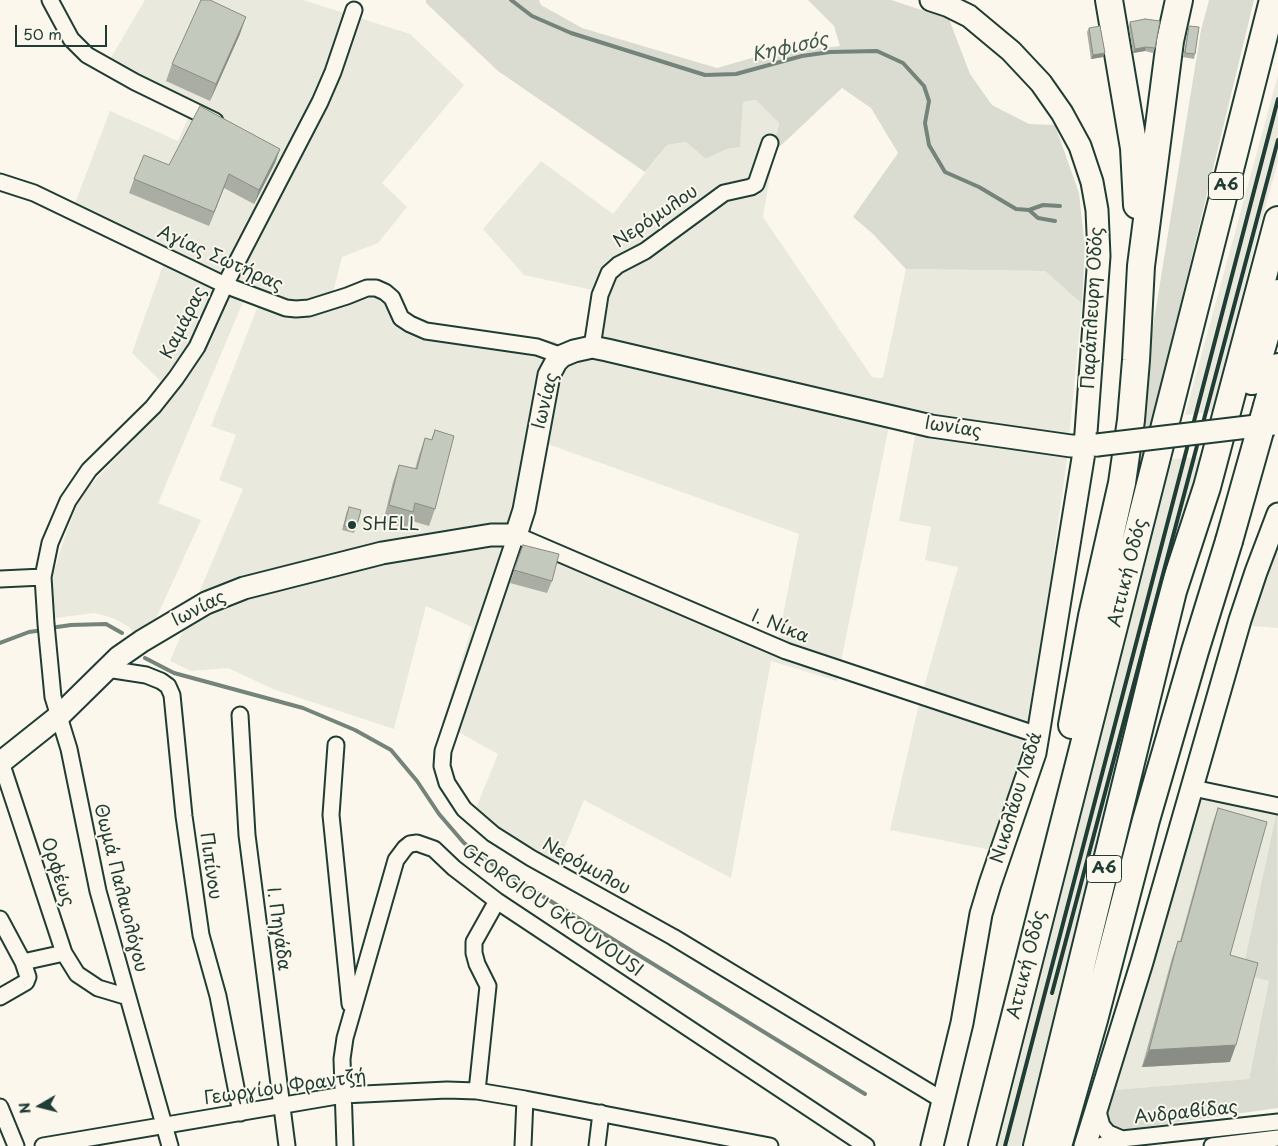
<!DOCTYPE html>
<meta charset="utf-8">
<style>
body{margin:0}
#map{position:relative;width:1278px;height:1146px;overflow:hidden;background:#fbf7ec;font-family:"Playpen Sans",sans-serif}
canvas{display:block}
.north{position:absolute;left:15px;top:1081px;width:50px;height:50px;-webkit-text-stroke:4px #fbf7ec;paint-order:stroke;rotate:262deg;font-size:14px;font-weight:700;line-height:20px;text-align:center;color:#1f3d34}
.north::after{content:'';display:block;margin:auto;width:18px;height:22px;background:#1f3d34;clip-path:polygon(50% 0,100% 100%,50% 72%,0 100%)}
.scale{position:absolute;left:15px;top:25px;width:92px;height:22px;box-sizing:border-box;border:2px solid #1f3d34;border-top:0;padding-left:6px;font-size:15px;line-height:18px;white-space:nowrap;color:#1f3d34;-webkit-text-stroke:4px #fbf7ec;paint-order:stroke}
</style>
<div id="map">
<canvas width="1278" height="1146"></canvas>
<div class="north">N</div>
<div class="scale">50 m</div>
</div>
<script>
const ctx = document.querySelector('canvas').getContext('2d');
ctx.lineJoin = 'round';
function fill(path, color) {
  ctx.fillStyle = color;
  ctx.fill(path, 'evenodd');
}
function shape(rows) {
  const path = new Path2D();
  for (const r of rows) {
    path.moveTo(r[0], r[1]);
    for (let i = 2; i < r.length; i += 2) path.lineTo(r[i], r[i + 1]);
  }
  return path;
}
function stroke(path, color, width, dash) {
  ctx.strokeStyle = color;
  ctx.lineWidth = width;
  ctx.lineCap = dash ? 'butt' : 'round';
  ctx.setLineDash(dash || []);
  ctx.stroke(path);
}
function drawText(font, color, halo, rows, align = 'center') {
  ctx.font = font + ' "Playpen Sans",sans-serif';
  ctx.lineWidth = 4;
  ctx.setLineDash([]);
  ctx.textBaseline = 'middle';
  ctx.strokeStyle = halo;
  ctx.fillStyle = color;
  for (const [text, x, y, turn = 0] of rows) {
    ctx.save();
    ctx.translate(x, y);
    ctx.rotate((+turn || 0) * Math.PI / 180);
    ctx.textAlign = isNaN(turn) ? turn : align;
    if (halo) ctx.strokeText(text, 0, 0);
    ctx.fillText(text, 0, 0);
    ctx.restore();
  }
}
fill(shape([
 [145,0,303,0,410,34,464,85,382,183,407,207,378,243,342,257,329,308,337,307,358,294,377,290,390,302,396,317,432,324,554,341,568,348,587,344,597,291,524,275,483,229,541,161,613,214,667,145,686,142,707,159,727,149,740,147,743,102,756,100,779,123,763,217,872,377,883,378,906,269,1045,271,1082,304,1067,459,1030,724,992,850,890,830,918,708,958,567,925,560,931,527,899,521,916,431,889,426,837,681,771,661,731,878,584,800,557,866,488,826,476,808,498,754,442,723,472,627,426,606,394,729,273,689,228,668,191,671,170,661,243,489,219,480,236,435,211,426,258,306,243,302,158,503,201,520,143,647,129,627,113,618,94,613,55,618,52,580,62,545,80,496,152,420,173,393,132,353,166,257,72,211,110,111,178,141,190,113,106,66],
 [545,443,799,534,778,641,523,530],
 [1278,75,1278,162,1260,225,1212,412,1185,415],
 [1201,457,1099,858,1021,1146,998,1146,1172,459],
 [1278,533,1278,628,1240,625],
 [1197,783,1278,797,1278,942,1249,1079,1101,1091,1087,1135,1074,1132,1086,1092]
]), '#eae9de');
fill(shape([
 [426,0,539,0,541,5,582,28,717,68,766,54,840,46,834,26,808,0,891,0,949,19,970,74,992,105,1029,124,1055,125,1079,193,1085,248,1082,304,1045,271,906,269,872,233,853,217,898,153,871,108,842,88,773,153,779,123,756,100,743,102,740,147,727,149,706,159,686,142,667,145,645,172,498,71,426,3],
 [1209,0,1254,0,1109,598,1201,30],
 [1277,811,1278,1108,1087,1135,1101,1091,1249,1079,1269,981,1242,974]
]), '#dbdcd1');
stroke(shape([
 [511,0,532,16,571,33,705,75,736,74,802,56,830,52,877,51,903,63,924,86,929,101,925,123,929,145,945,172,979,187,1016,209,1029,210,1043,205,1060,206],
 [1029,210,1038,218,1055,221],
 [50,628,71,625,106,624,122,633],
 [0,643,29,632,43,630],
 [145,658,174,673,303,708,355,730,391,750,417,781,439,814,464,843,500,870,865,1094]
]), '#74847b', 4);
const street = shape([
 [50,0,71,39,87,55,135,82,215,121],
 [0,182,34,193,225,285,286,308,296,309,309,308,347,296,367,288,376,288,385,292,392,298,401,318,410,324,426,331,537,347,562,356],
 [592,347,600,295,609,273,618,265,645,251,724,193,751,187,756,184,770,143],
 [0,579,43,577],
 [107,669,146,675,161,681,168,686,172,695,184,816,201,935,218,996,241,1113],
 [240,715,247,835,287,1146],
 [336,745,331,815,350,1004],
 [1,762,64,953,23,962],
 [1193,788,1278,806],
 [0,919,23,962,28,977,26,982,0,997],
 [64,953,77,974,98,988,128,997],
 [477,1091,488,986,477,964,474,953,474,942,497,901],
 [944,1101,673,937,531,858,493,834,464,809,447,783,442,766,443,751,516,535,786,651,1038,735],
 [0,1107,16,1146],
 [1097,1108,1102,1126,1108,1133,1122,1139],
 [43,1146,343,1095,447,1090,477,1091,525,1099,770,1146],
 [170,1146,98,891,69,749,53,697,46,624,43,577,50,543,68,501,89,470,153,407,176,378,197,347,225,285,320,102,333,72,354,10],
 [345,1146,342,1059,345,1038,396,860,405,848,410,844,417,843,434,849,454,868,497,901,866,1146],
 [523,1146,525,1099],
 [597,1146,601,1113],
 [1100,1146,1122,1139,1278,1122],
 [1212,1146,1278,1138]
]);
const secondary = shape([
 [931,0,949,6,969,16,1011,51,1041,83,1062,113,1080,146,1092,182,1097,210,1099,256,1085,446,1038,735,1035,753,990,884,981,914,962,1023,932,1146],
 [0,763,59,716,119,657,142,641,206,603,244,588,382,553,491,535,516,535,524,510,549,375,556,362,562,356,574,351,592,347,607,350,931,426,1071,446,1097,445],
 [1085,1146,1142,962,1240,620,1256,572,1278,514]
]);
const highway = shape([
 [1109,0,1134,148,1137,205],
 [1252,381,1278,293],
 [1267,406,1278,367],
 [1072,725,1092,616,1122,483,1131,420,1136,360,1141,266,1170,41,1179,0],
 [982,1146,1273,0],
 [1037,1146,1173,591,1207,487,1278,220],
 [1058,1146,1094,1020,1146,820,1195,651,1229,541]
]);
stroke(street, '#1f3d34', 19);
stroke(secondary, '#1f3d34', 25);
stroke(highway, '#1f3d34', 30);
stroke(street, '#fbf7ec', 15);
stroke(secondary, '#fbf7ec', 21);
stroke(highway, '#fbf7ec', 26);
stroke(shape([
 [1052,993,1278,140],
 [1005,1146,1278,99]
]), '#1f3d34', 4);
const secondaryBridge = shape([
 [1097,445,1273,424]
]);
const highwayBridge = shape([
 [1229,541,1267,406]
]);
stroke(secondaryBridge, '#1f3d34', 25, []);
stroke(highwayBridge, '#1f3d34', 30, []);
stroke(secondaryBridge, '#fbf7ec', 21);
stroke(highwayBridge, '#fbf7ec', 26);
fill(shape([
 [1130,22,1155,48,1153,53,1145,51,1133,53,1129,26],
 [1189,26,1195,54,1194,59,1183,57,1188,30],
 [1089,28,1103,57,1091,59,1087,32],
 [240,34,210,101,166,81,172,64],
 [280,149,275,163,254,204,224,188,209,226,129,193,134,179,169,165],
 [435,430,435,509,429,526,409,520,407,528,383,522,393,482,399,465,415,469,419,455,425,438,431,440],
 [361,510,354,533,342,530,347,511],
 [523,545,552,581,547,593,510,583],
 [1218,808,1230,955,1230,1062,1142,1067,1172,958,1178,941,1180,941,1212,825]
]), '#a9ada3');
fill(shape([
 [246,17,240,34,210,101,216,84],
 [1146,47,1145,51,1133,53,1135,49],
 [1105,53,1103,57,1091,59,1093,55],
 [280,149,275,163,254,204,259,190],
 [229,174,224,188,209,226,214,212],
 [1236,1045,1230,1062,1142,1067,1149,1050]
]), '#898d85');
const building = shape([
 [201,0,210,0,246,17,216,84,172,64,201,0],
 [1145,19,1160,21,1155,48,1146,47,1135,49,1130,22,1145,19],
 [1100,26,1105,53,1093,55,1089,28,1100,26],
 [1189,26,1199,27,1195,54,1185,53,1189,26],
 [200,106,280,149,259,190,229,174,214,212,134,179,144,155,169,165,200,106],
 [435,430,454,436,435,509,415,503,413,512,389,505,399,465,417,469,425,438,432,440,435,430],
 [349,507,361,510,356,529,344,526,349,507],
 [523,545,559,554,552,581,514,570,523,545],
 [1218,808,1267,822,1230,955,1258,963,1236,1045,1149,1050,1178,941,1181,942,1218,808]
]);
fill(building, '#c4c9be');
stroke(building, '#898d85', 1);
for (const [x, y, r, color] of [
 [352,525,5,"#1f3d34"]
]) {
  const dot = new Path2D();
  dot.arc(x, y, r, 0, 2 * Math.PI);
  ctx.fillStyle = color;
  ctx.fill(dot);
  stroke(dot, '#fbf7ec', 2);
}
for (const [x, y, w] of [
 [1226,186,35],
 [1104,869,35]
]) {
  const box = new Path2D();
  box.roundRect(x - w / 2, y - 13.5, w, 27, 4);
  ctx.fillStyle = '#fbf7ec';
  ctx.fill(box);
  stroke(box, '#1f3d34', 1);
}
drawText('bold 16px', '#1f3d34', null, [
 ["Α6",1226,186],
 ["Α6",1104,869]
]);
drawText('18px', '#1f3d34', '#fbf7ec', [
 ["Νερόμυλου",656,217,-34],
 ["Αγίας Σωτήρας",220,259,24],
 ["Παράπλευρη Οδός",1093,308,-87],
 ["Καμάρας",184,323,-63],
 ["Ιωνίας",546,401,-76],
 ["Ιωνίας",953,428,9],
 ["Αττική Οδός",1128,573,-76],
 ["Ιωνίας",199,609,-27],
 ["Ι. Νίκα",780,627,22],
 ["Νικολάου Λαδά",1017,798,-73],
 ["Πιπίνου",210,866,82],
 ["Νερόμυλου",586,867,29],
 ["Ορφέως",57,872,72],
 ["Θωμά Παλαιολόγου",120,888,76],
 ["GEORGIOU GKOUVOUSI",552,911,35],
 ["Ι. Πηγάδα",278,929,82],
 ["Αττική Οδός",1027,965,-76],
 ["Γεωργίου Φραντζή",285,1088,-8],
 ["Ανδραβίδας",1186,1113,-6]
]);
drawText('18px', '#1f3d34', '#fbf7ec', [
 ["SHELL",362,525]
], 'left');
drawText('italic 19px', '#425b52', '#fbf7ec', [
 ["Κηφισός",790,48,-12]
]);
</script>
